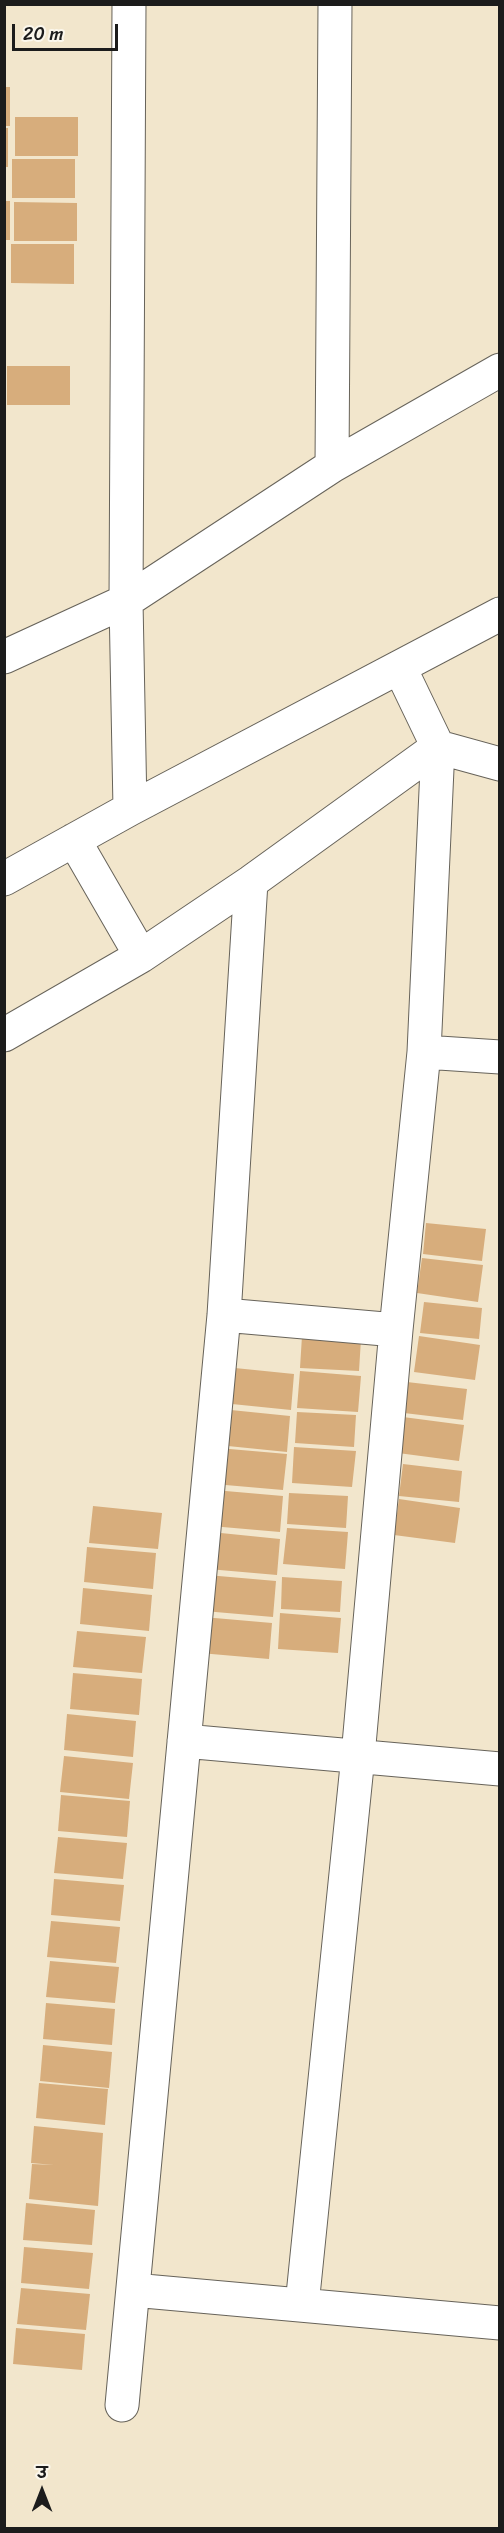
<!DOCTYPE html>
<meta charset="utf-8">
<style>
body{margin:0}
#map{position:relative;width:504px;height:2533px;overflow:hidden;background:#f2e6cc;font-family:Sriracha,"Playpen Sans Deva",sans-serif}
canvas{display:block}
.frame{position:absolute;inset:0;border:6px solid #1c1c1c;pointer-events:none}
.north{position:absolute;left:12px;top:2461px;width:60px;height:60px;-webkit-text-stroke:4px #fbf7ec;paint-order:stroke;rotate:0deg;font-size:16px;font-weight:700;line-height:24px;text-align:center;color:#1c1c1c}
.north::after{content:'';display:block;margin:auto;width:21px;height:27px;background:#1c1c1c;clip-path:polygon(50% 0,100% 100%,50% 72%,0 100%)}
.scale{position:absolute;left:12px;top:24px;width:106px;height:27px;box-sizing:border-box;border:3px solid #1c1c1c;border-top:0;padding-left:8px;font-size:18px;line-height:21px;white-space:nowrap;color:#1c1c1c;-webkit-text-stroke:4px #fbf7ec;paint-order:stroke}
</style>
<div id="map">
<canvas width="504" height="2533"></canvas>
<div class="frame"></div>
<div class="north">उ</div>
<div class="scale">20 m</div>
</div>
<script>
const ctx = document.querySelector('canvas').getContext('2d');
ctx.lineJoin = 'round';
function fill(path, color) {
  ctx.fillStyle = color;
  ctx.fill(path, 'evenodd');
}
function shape(rows) {
  const path = new Path2D();
  for (const r of rows) {
    path.moveTo(r[0], r[1]);
    for (let i = 2; i < r.length; i += 2) path.lineTo(r[i], r[i + 1]);
  }
  return path;
}
function stroke(path, color, width, dash) {
  ctx.strokeStyle = color;
  ctx.lineWidth = width;
  ctx.lineCap = dash ? 'butt' : 'round';
  ctx.setLineDash(dash || []);
  ctx.stroke(path);
}
fill(shape([
 [4,87,10,87,10,126,4,126],
 [15,117,78,117,78,156,15,156],
 [4,128,8,128,8,167,4,167],
 [12,159,75,159,75,198,12,198],
 [4,201,10,201,10,240,4,240],
 [14,202,77,203,77,241,14,241],
 [11,244,74,244,74,284,11,283],
 [7,366,70,366,70,405,7,405],
 [426,1223,486,1229,482,1261,423,1254],
 [422,1258,483,1265,478,1302,417,1293],
 [424,1302,482,1308,479,1339,420,1333],
 [302,1336,361,1339,359,1371,300,1368],
 [419,1336,480,1345,475,1380,414,1372],
 [225,1367,294,1374,291,1410,222,1403],
 [300,1371,361,1376,358,1412,297,1408],
 [407,1382,467,1389,463,1420,404,1413],
 [221,1409,290,1416,287,1452,218,1445],
 [297,1412,356,1415,354,1447,295,1443],
 [403,1417,464,1425,459,1461,398,1453],
 [294,1447,356,1451,352,1487,292,1483],
 [218,1448,287,1454,283,1490,214,1484],
 [403,1464,462,1471,459,1502,399,1496],
 [214,1490,283,1496,280,1532,211,1526],
 [289,1493,348,1496,346,1528,287,1524],
 [399,1499,460,1508,455,1543,394,1535],
 [93,1506,162,1513,158,1549,89,1543],
 [287,1528,348,1532,345,1569,283,1564],
 [211,1532,280,1539,277,1575,208,1569],
 [87,1547,156,1553,153,1589,84,1582],
 [207,1575,276,1581,273,1617,204,1611],
 [282,1577,342,1581,340,1612,281,1609],
 [83,1588,152,1595,149,1631,80,1624],
 [280,1613,341,1618,338,1653,278,1649],
 [203,1617,272,1623,269,1659,200,1653],
 [77,1631,146,1637,142,1673,73,1667],
 [73,1673,142,1679,139,1715,70,1709],
 [67,1714,136,1721,133,1757,64,1750],
 [64,1756,133,1763,129,1799,60,1792],
 [61,1795,130,1801,127,1837,58,1831],
 [58,1837,127,1843,123,1879,54,1873],
 [54,1879,124,1885,120,1921,51,1915],
 [51,1921,120,1927,116,1963,47,1957],
 [50,1961,119,1967,115,2003,46,1997],
 [46,2003,115,2009,112,2045,43,2039],
 [43,2045,112,2052,109,2088,40,2081],
 [39,2083,108,2089,105,2125,36,2118],
 [34,2126,103,2133,98,2206,29,2199,32,2164,54,2165,31,2163],
 [26,2203,95,2210,92,2245,23,2240],
 [24,2247,93,2253,89,2289,21,2283],
 [21,2288,90,2294,86,2330,17,2324],
 [16,2328,85,2334,82,2370,13,2364]
]), '#d7ad7c');
const minor = shape([
 [129,4,126,601,130,809],
 [332,466,335,4],
 [4,657,126,601,332,466,500,370],
 [74,840,141,956],
 [4,879,130,809,500,614],
 [4,1035,141,956,251,882,438,747,500,764],
 [424,1052,500,1057],
 [224,1315,396,1330],
 [184,1741,500,1769],
 [133,2290,500,2323],
 [302,2305,358,1756,396,1330,424,1052,438,747,400,668],
 [122,2405,224,1315,251,882]
]);
stroke(minor, '#67635a', 35);
stroke(minor, '#fff', 33);
</script>
